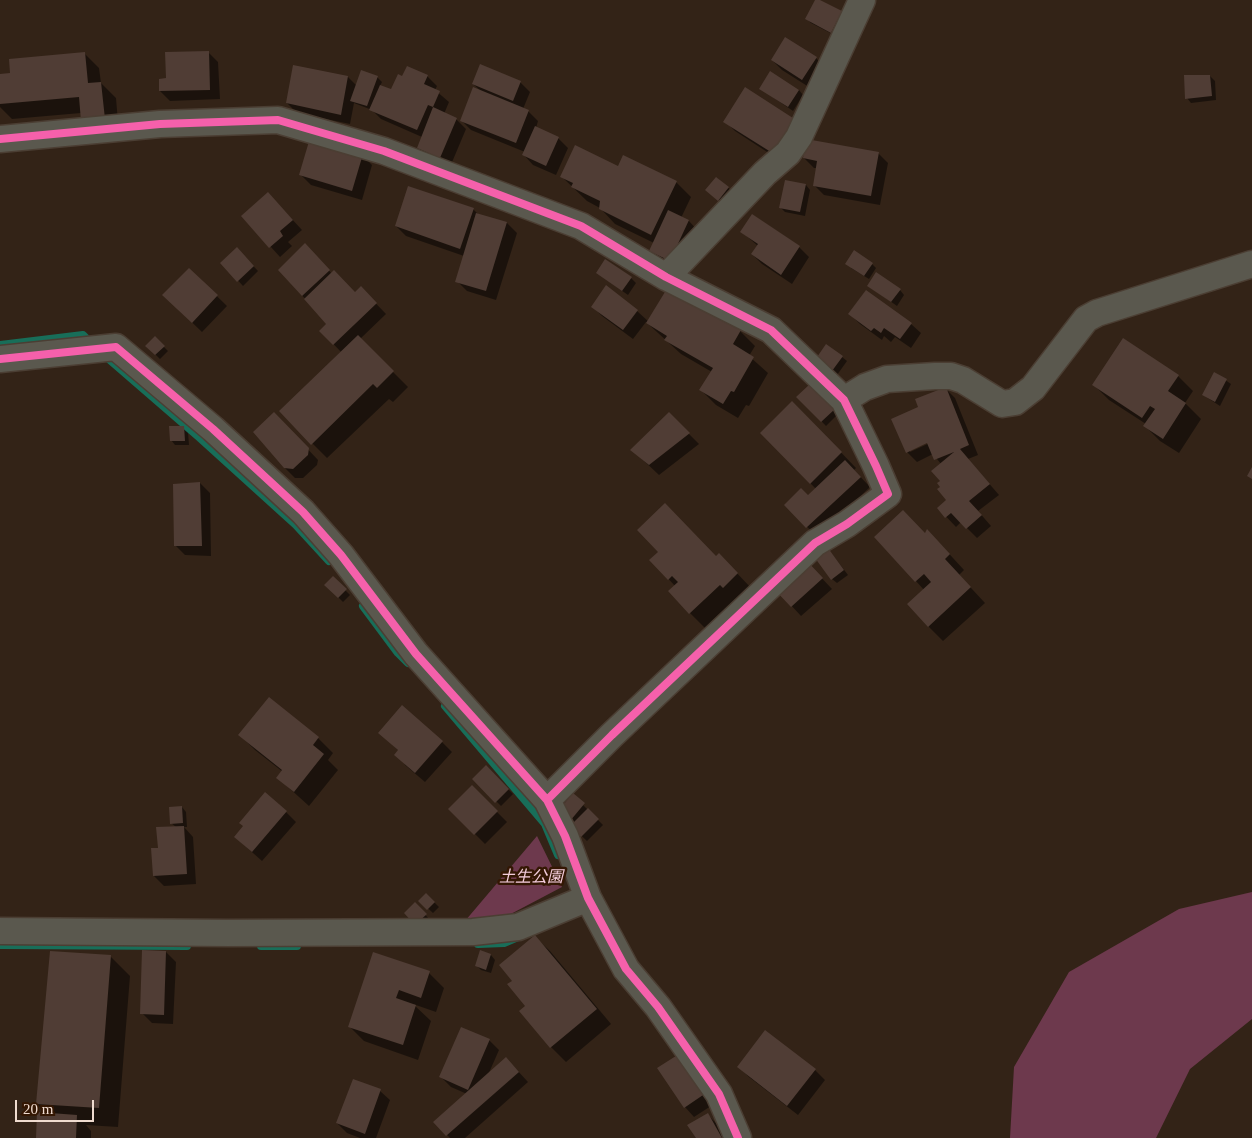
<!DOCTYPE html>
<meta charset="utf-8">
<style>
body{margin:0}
#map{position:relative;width:1252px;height:1138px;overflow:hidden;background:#332317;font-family:"Times New Roman",serif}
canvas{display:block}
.scale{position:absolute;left:15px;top:1100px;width:79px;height:22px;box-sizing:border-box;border:2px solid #efdbcf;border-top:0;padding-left:6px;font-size:15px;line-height:18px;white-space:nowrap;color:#efdbcf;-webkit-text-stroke:4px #341703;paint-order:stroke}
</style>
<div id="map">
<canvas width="1252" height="1138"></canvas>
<div class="scale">20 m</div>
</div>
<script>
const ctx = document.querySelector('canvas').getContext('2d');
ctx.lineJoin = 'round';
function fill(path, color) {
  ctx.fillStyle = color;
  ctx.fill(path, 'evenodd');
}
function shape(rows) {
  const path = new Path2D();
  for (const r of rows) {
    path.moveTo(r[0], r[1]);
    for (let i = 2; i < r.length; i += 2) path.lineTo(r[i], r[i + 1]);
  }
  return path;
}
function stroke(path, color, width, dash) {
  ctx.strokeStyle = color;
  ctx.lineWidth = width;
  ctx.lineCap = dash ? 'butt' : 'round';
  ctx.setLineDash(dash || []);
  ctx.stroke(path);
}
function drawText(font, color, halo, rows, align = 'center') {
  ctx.font = font + ' "Times New Roman","Noto Sans JP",serif';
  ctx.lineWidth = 5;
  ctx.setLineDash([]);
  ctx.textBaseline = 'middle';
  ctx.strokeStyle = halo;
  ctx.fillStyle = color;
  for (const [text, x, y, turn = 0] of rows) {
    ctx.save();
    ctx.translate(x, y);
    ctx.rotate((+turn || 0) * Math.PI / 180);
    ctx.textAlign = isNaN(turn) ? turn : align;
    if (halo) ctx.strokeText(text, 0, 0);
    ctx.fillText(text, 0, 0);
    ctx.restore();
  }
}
fill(shape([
 [537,836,562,887,507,916,465,921],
 [1252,892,1252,1019,1190,1069,1156,1138,1010,1138,1014,1067,1069,972,1179,909]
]), '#6d394d');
fill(shape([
 [816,0,841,12,846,17,836,36,811,23,807,19],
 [208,52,218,62,220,99,170,101,160,91,167,80],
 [84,53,99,68,101,83,116,98,119,134,81,113,12,119,0,107,0,75,12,74],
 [816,58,826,68,812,89,782,70,772,60],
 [427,76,437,86,435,90,449,102,444,114,456,119,466,129,450,167,428,157,418,147,422,137,381,119,372,110,354,103,350,124,297,113,287,103,348,77,357,86,377,77,382,82,380,86,392,91,403,77],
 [1210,76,1215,81,1216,100,1191,103,1187,98],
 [520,82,530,92,523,109,528,111,538,121,536,128,558,138,568,148,556,175,533,165,524,155,525,152,471,130,461,120,482,92,473,84],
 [746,89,784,163,735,131,725,121],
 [761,89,799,90,803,95,793,111],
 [878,153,888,163,880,205,824,195,814,185,817,168,814,168,804,158],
 [362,155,372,165,362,200,311,185,301,175],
 [618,168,676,182,691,197,681,218,689,221,698,231,680,270,660,260,650,250,654,243,615,224,600,208,587,201,561,176],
 [717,178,733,192,724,204,712,195],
 [786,181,806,185,810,190,805,216,785,212,780,207],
 [278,204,302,230,288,242,292,246,280,257,243,216],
 [473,209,479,215,507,223,517,233,496,300,467,291,457,281,464,256,406,236,396,226],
 [752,216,799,247,809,257,792,284,762,264,752,254,758,246,742,232],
 [237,249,258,271,243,286,222,263],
 [315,255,332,274,355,294,361,288,386,314,360,339,408,387,393,402,389,399,327,458,281,412,342,353,321,331,328,324,279,270],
 [872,264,876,268,869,279,851,268],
 [189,269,227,306,202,332,174,305],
 [597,273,631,278,636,283,628,295],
 [869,286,900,290,904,295,897,306],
 [592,306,637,311,649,322,740,331,755,346,749,356,768,373,749,406,746,405,738,418,716,405,701,390,712,372,681,354,646,322,633,339,602,316],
 [850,314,911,324,921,333,911,348,895,337,891,342,884,336,882,340,860,324],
 [155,338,168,351,160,359,147,346],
 [842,357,847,361,837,375,822,364],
 [1215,373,1231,384,1220,406,1203,395],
 [1178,376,1193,391,1185,403,1201,419,1179,453,1160,441,1145,426,1146,424,1109,400,1094,385],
 [810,386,838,414,826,426,798,397],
 [945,388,955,398,978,455,968,459,999,495,978,511,991,526,977,538,961,522,956,527,938,508,948,500,941,487,941,464,933,454,917,462,907,452,920,408],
 [933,439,934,441,910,452,910,450],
 [669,414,699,444,659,475,642,459],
 [807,417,856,468,854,470,870,487,817,537,786,505,808,497,816,489,761,433],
 [284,424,318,460,317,465,303,478,295,478,285,468],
 [184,427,188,432,189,445,175,445,171,440],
 [200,483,210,493,211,556,185,555,175,545],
 [926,534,942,546,964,570,959,575,985,603,943,641,928,626,924,590,916,581],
 [832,554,848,575,837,583,832,579],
 [716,558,734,570,752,589,738,602,736,599,705,628,690,613,675,586,651,560],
 [816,572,832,589,801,616,776,589],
 [333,578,350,595,343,602,326,585],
 [240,735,318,738,333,753,328,760,338,770,309,806,278,778,283,772,255,750],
 [390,742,442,742,452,752,425,782,405,765,399,751],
 [486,767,513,794,501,806,474,779],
 [472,787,507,822,485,844,450,809],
 [573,795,603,825,587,841,571,826,564,815],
 [182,807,186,812,187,827,184,827,193,837,196,884,164,886,154,876,176,827,171,823],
 [286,812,296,822,262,861,235,837,244,826],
 [426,894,439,907,433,913,420,901],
 [415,904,430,920,420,929],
 [535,937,550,951,611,1024,566,1062,551,1047,521,1011,527,1006,513,981],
 [166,952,176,962,173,1024,152,1023,142,1013],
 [374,954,429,973,444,988,436,1012,413,1004,431,1021,418,1060,364,1041,349,1026],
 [491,955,495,960,491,973,481,970,476,965],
 [110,956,130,976,118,1127,86,1125,91,1131,91,1138,37,1138,47,1114,37,1104],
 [489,1040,499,1050,488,1075,516,1069,528,1082,465,1138,450,1138,435,1122,467,1094,451,1087,441,1077],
 [679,1055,714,1104,694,1117,685,1107],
 [739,1067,815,1070,825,1080,798,1115,749,1077],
 [380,1091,390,1100,376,1138,360,1138,347,1133,337,1123],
 [708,1115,718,1125,726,1138,697,1138]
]), '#0007');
stroke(shape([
 [0,345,83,335,91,343],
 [103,354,200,438,296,525,329,561],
 [363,606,398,653,408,663],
 [445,706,545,824,558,855],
 [478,944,504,943,518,937],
 [0,945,187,946],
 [261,946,297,946]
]), '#186e59', 8);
fill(shape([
 [815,0,820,0,842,11,831,33,805,19],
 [785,37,817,57,802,80,771,60],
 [209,51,210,90,159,91,159,79,166,78,165,52],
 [85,52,88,83,101,82,105,119,81,121,79,97,0,104,0,74,10,73,9,59],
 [480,64,521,81,513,101,472,84],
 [293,65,348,76,341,115,286,103],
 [407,66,428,75,424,84,440,91,433,107,428,105,417,130,369,110,380,85,391,89,398,74,402,76],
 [361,70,378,76,367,106,350,101],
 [770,71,799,90,788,107,759,89],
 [1184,75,1210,75,1212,96,1185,99],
 [473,87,529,110,516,143,460,121],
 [745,87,796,120,774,154,723,122],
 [433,107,457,118,440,158,417,148],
 [535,126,559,137,546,166,522,155],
 [310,138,363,154,352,191,299,175],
 [806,139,879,152,871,196,813,186,817,161,803,158],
 [575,145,618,166,623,155,677,181,651,235,599,209,600,201,571,187,573,183,560,177],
 [716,177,729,187,718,201,705,190],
 [785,180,806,184,800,212,779,208],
 [408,186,474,208,460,249,395,226],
 [268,192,293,220,280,231,283,236,269,248,241,216],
 [668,210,689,220,670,261,649,251],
 [476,213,507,222,486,291,455,282],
 [752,214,800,246,781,275,751,254,758,244,740,232],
 [305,243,330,270,302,296,278,270],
 [237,247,254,266,237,282,220,263],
 [854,250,873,263,864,276,845,264],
 [605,259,632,277,622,291,596,273],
 [189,268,218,295,192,323,162,295],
 [334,270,355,292,361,286,377,303,333,345,319,331,326,324,304,299],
 [876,272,901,289,891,302,867,286],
 [606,285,638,310,623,330,591,307],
 [668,287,741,330,733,344,754,357,734,392,731,391,723,404,699,390,713,368,664,340,667,336,646,323],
 [866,290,912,323,900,339,884,328,881,333,874,328,871,331,848,314],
 [358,335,394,371,377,388,373,384,311,445,279,411],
 [155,336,165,346,155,355,145,346],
 [1123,338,1179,375,1168,391,1186,403,1163,439,1143,426,1155,409,1150,406,1142,418,1092,385],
 [826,344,843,356,832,371,815,360],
 [1214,372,1227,379,1215,402,1202,395],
 [810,384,835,409,821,422,796,397],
 [946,387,969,445,960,449,990,484,969,501,982,515,966,529,951,513,945,518,937,508,946,500,937,489,940,487,937,483,940,481,931,471,954,452,934,460,927,443,906,453,891,419,918,407,915,399],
 [792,401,842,452,810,484,760,433],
 [274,412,309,448,308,455,293,469,284,468,253,432],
 [669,412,690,433,649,465,630,450],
 [169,426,184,426,185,441,170,441],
 [845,460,861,477,806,528,784,505,801,488,808,495],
 [1252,467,1252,479,1247,476],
 [200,482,202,546,174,546,173,484],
 [665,503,716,556,719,553,738,573,723,588,720,585,689,614,668,591,678,582,672,576,668,580,649,560,658,552,637,530],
 [903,510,925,533,927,529,950,554,945,559,971,587,928,627,907,604,931,582,924,574,915,582,874,537],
 [828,548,844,570,831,580,815,558],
 [806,560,823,578,791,607,774,589],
 [333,576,347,589,338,598,324,585],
 [269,697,319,737,313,745,324,754,294,792,276,778,282,770,238,735],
 [402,705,443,741,415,773,394,755,398,750,378,733],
 [486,765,509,789,495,803,472,779],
 [472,785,498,811,474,835,448,809],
 [265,792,287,811,252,852,234,837,243,826,239,823],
 [573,793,585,803,570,821,558,811],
 [182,806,183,823,170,824,169,807],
 [588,808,599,819,581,837,570,826],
 [184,826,187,874,153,876,151,848,158,848,156,827],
 [426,893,435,902,427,910,418,901],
 [415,902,427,914,415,925,404,913],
 [535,935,597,1009,550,1048,519,1011,525,1006,507,984,512,981,499,965],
 [142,950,166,951,164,1015,140,1014],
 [480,950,491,954,486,970,475,966],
 [50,951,111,955,99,1108,36,1104],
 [373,952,430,971,421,998,399,990,396,998,416,1005,403,1045,348,1027],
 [461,1027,490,1039,468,1090,439,1077],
 [765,1030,816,1069,787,1106,737,1067],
 [679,1054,706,1093,684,1108,657,1068],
 [506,1057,519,1072,446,1136,433,1122],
 [353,1079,381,1089,365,1134,336,1123],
 [37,1112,77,1115,76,1138,36,1138],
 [708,1113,722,1138,696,1138,687,1125]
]), '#503d35');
const minor = shape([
 [0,139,160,124,278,120,384,151,581,226,666,277,771,330,844,400,876,466,888,494,847,524,815,543,612,735,547,800,565,836,588,898,626,969,658,1007,719,1094,738,1138],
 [666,277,765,173,788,153,799,137,862,0],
 [0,359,116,347,213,429,303,512,341,555,416,654,547,800],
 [844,400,865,387,887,379,935,376,951,376,963,380,1002,404,1015,402,1033,388,1086,319,1097,313,1252,264],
 [0,931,228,933,473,932,518,927,588,898]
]);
stroke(minor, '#4b3e33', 29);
stroke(minor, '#5a584e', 26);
stroke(shape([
 [0,139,160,124,278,120,384,151,581,226,666,277,771,330,844,400,876,466,888,494,847,524,815,543,612,735,547,800,565,836,588,898,626,969,658,1007,719,1094,738,1138],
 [0,359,116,347,213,429,303,512,341,555,416,654,547,800]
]), '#f560ab', 8);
drawText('italic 16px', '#f3ccdb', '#341703', [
 ["土生公園",531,878]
]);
</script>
